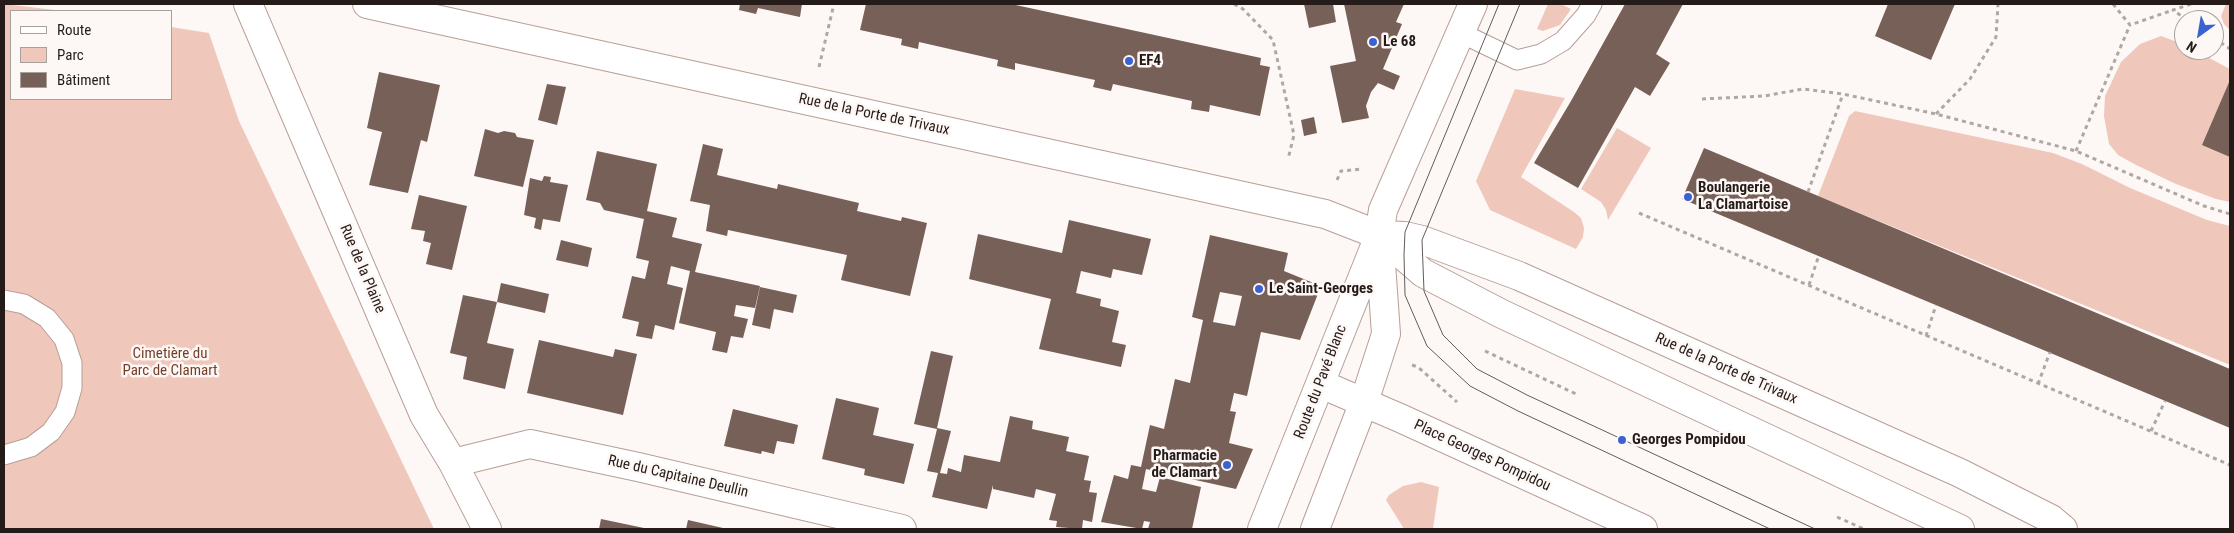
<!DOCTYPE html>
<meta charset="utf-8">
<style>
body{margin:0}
#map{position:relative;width:2234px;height:533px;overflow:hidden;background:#fdf8f6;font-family:"Roboto Condensed",sans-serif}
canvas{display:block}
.frame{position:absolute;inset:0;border:5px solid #251b18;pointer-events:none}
.legend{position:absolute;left:10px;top:10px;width:162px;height:90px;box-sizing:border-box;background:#fdf8f6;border:1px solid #a7a09d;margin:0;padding:6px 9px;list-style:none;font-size:15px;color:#251b18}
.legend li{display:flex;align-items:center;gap:10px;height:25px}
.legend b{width:25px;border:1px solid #a7a09d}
.north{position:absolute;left:2174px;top:10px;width:50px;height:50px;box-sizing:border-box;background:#fdf8f6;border:1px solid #a7a09d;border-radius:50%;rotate:212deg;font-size:14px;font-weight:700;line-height:20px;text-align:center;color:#251b18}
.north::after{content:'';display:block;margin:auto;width:18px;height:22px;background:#3a62d3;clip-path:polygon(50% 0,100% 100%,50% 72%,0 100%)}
</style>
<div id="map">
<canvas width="2234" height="533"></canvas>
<div class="frame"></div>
<ul class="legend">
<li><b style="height:6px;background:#fff"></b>Route</li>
<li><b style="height:14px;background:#efc8bb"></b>Parc</li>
<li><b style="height:14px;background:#776058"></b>Bâtiment</li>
</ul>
<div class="north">N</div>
</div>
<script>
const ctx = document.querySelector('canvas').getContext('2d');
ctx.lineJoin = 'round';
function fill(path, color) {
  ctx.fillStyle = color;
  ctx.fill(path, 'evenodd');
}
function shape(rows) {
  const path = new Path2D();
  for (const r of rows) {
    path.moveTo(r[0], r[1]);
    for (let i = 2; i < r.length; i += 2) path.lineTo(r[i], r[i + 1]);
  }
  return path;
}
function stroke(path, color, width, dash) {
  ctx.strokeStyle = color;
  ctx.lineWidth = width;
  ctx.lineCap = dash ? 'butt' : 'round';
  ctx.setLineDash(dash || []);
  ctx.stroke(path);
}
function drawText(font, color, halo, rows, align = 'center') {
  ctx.font = font + ' "Roboto Condensed",sans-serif';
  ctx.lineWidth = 5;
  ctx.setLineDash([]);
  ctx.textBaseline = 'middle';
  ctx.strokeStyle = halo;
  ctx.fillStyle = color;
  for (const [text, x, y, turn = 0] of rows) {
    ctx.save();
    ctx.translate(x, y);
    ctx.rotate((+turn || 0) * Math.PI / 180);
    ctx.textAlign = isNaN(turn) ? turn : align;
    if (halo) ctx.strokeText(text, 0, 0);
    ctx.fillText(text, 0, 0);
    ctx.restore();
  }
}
fill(shape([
 [4,4,64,11,11,11,11,99,171,99,171,27,209,33,239,121,434,529,4,529],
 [1548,4,1561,4,1571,9,1560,25,1543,31,1537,29],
 [2226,4,2230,4,2230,30,2224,24,2221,16],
 [2161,36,2180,43,2184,45,2184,50,2194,50,2230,69,2230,202,2216,199,2176,184,2136,165,2118,155,2109,144,2104,116,2105,96,2121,62,2140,44],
 [1515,89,1565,98,1521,177,1574,212,1581,218,1584,228,1583,237,1576,249,1490,210,1476,181],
 [1855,111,2053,153,2082,164,2130,188,2207,220,2230,226,2230,365,1818,196,1849,116],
 [1617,128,1651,148,1608,220,1606,210,1601,202,1581,189],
 [1421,482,1439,487,1433,529,1404,529,1386,500,1389,495,1403,486]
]), '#efc8bb');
fill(shape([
 [740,4,802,4,800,17,758,8,756,14,739,10],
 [866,4,1011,4,1261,58,1260,65,1270,67,1260,116,1210,105,1209,112,1191,109,1192,101,1113,84,1111,91,1093,87,1095,80,1015,63,1015,70,997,66,998,60,919,42,918,49,901,45,902,39,860,30],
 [1304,4,1333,4,1336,22,1309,28],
 [1344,4,1404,4,1396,22,1402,24,1383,69,1400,76,1394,90,1378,83,1371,92,1366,106,1369,118,1342,123,1330,66,1356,61],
 [1625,4,1683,4,1656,54,1670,63,1650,96,1635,87,1578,188,1534,163,1571,101],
 [1888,4,1955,4,1931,60,1875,36],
 [379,72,440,85,427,142,421,140,408,193,369,185,382,132,367,128],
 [2230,80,2230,157,2202,145],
 [547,84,566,87,557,125,538,120],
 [1314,117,1317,133,1304,136,1301,120],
 [485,129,498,133,504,131,515,133,517,137,534,140,523,187,474,176],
 [703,144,723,149,717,175,777,189,778,184,859,203,857,211,901,221,902,217,927,223,910,296,841,280,847,255,728,230,727,236,706,231,710,205,690,201],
 [1704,148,2230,369,2230,428,1682,199],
 [597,151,657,164,647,211,677,218,672,237,702,244,695,272,760,286,755,308,736,305,734,316,748,319,743,338,731,336,727,353,712,350,716,332,679,323,690,271,671,266,667,284,683,288,674,330,655,325,652,339,636,336,639,322,622,318,632,276,645,279,649,261,636,258,644,219,604,210,600,203,586,200],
 [544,176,551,177,550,182,568,185,560,222,543,219,541,230,534,228,536,218,524,215,530,178,542,181],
 [419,195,467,206,452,270,426,264,431,243,423,241,425,231,411,229],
 [1069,220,1151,239,1142,275,1113,269,1111,278,1081,271,1076,293,1101,299,1100,306,1119,311,1112,342,1126,345,1121,367,1039,349,1051,299,969,279,978,234,1062,253],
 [1210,235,1288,253,1284,271,1321,286,1300,340,1261,332,1247,396,1234,393,1230,411,1236,412,1229,443,1253,449,1236,489,1146,469,1142,489,1156,492,1160,477,1201,487,1192,529,1148,529,1150,522,1144,521,1142,529,1101,522,1114,475,1128,479,1131,465,1141,467,1150,425,1164,429,1175,379,1190,383,1203,320,1192,317],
 [1220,292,1242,296,1235,326,1213,322],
 [561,240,592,248,588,267,556,260],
 [501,283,549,294,545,313,497,302],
 [760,287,797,295,793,313,774,309,770,329,752,325],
 [463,295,497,302,487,343,514,349,505,389,463,379,467,357,450,353],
 [539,340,613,357,615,349,637,354,623,415,527,393],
 [931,351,953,356,937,428,951,431,940,473,947,474,948,468,961,472,964,455,1000,462,1010,416,1033,421,1032,429,1069,437,1066,451,1089,456,1084,480,1091,481,1089,492,1097,493,1092,522,1083,520,1082,529,1056,527,1057,521,1049,520,1056,494,1036,489,1034,498,993,489,993,485,987,509,932,497,938,473,927,471,937,429,914,424],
 [836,398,879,408,873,435,914,444,904,484,864,475,865,469,822,459],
 [733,409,798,425,794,444,777,441,774,454,762,451,761,454,724,446],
 [601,519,644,528,644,529,599,529],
 [688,520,723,528,723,529,686,529]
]), '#776058');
const service = shape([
 [1461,33,1517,60,1541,54,1563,41,1586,15,1592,4],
 [4,300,24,304,47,318,64,339,72,363,72,388,65,412,51,432,31,447,4,455]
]);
const minor = shape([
 [248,4,424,415,453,463,487,529],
 [1321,384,1400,418,1643,529],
 [453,463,530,444,638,467,902,529]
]);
const tertiary = shape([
 [367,4,1325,214,1379,235,1405,236,1422,240,1519,276,1960,473,2051,519,2063,529],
 [1379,235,1423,273,1502,314,1960,529]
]);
const secondary = shape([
 [1262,529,1377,241],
 [1315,529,1364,402,1386,334,1379,235,1383,210,1473,4]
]);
stroke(service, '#b89e95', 21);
stroke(minor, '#b89e95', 30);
stroke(tertiary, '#b89e95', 30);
stroke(secondary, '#b89e95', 30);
stroke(shape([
 [1234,4,1243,9,1273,40,1294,135,1288,159],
 [2113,4,2130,25,2173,10],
 [2187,20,2173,10,2191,4],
 [2214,38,2230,49],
 [819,67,834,4],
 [1702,99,1764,96,1803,89,1843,94,1936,114,2076,151,2204,206,2230,214],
 [1936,114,1970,79,1996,37,1998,4],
 [2076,151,2130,25],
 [1337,180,1341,171,1362,169],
 [1808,192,1843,94],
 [1639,213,2230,465],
 [1809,285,1819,255],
 [1926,336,1936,305],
 [1485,351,1576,394],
 [1412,365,1418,367,1457,402],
 [2038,384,2050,352],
 [2151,431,2165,401],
 [1837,517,1864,529]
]), '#aea7a4', 3, [4, 4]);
stroke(service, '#fff', 19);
stroke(minor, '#fff', 28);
stroke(tertiary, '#fff', 28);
stroke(secondary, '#fff', 28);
stroke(shape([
 [1499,4,1405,232,1404,255,1405,295,1427,346,1470,386,1518,411,1770,529],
 [1520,4,1422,240,1424,291,1443,335,1477,369,1527,395,1815,529]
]), '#635b58', 1);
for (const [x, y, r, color] of [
 [1373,42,5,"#3a62d3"],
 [1129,61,5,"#3a62d3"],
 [1688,197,5,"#3a62d3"],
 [1259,289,5,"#3a62d3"],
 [1622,440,5,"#3a62d3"],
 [1227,465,5,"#3a62d3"]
]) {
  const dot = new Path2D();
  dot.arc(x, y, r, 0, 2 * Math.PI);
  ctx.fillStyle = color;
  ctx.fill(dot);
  stroke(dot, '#fdf8f6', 2);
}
drawText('bold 15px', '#251b18', '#fdf8f6', [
 ["Le 68",1383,42],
 ["EF4",1139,61],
 ["Boulangerie",1698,188],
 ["La Clamartoise",1698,205],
 ["Le Saint-Georges",1269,289],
 ["Georges Pompidou",1632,440],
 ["Pharmacie",1217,456,"right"],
 ["de Clamart",1217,473,"right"]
], 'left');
drawText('15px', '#251b18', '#fdf8f6', [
 ["Rue de la Porte de Trivaux",874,115,12],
 ["Rue de la Plaine",362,269,67],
 ["Rue de la Porte de Trivaux",1726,369,24],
 ["Route du Pavé Blanc",1321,382,-69],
 ["Place Georges Pompidou",1482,456,25],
 ["Rue du Capitaine Deullin",678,477,13]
]);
drawText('15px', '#733f2b', '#fdf8f6', [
 ["Cimetière du",170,354],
 ["Parc de Clamart",170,371]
]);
</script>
